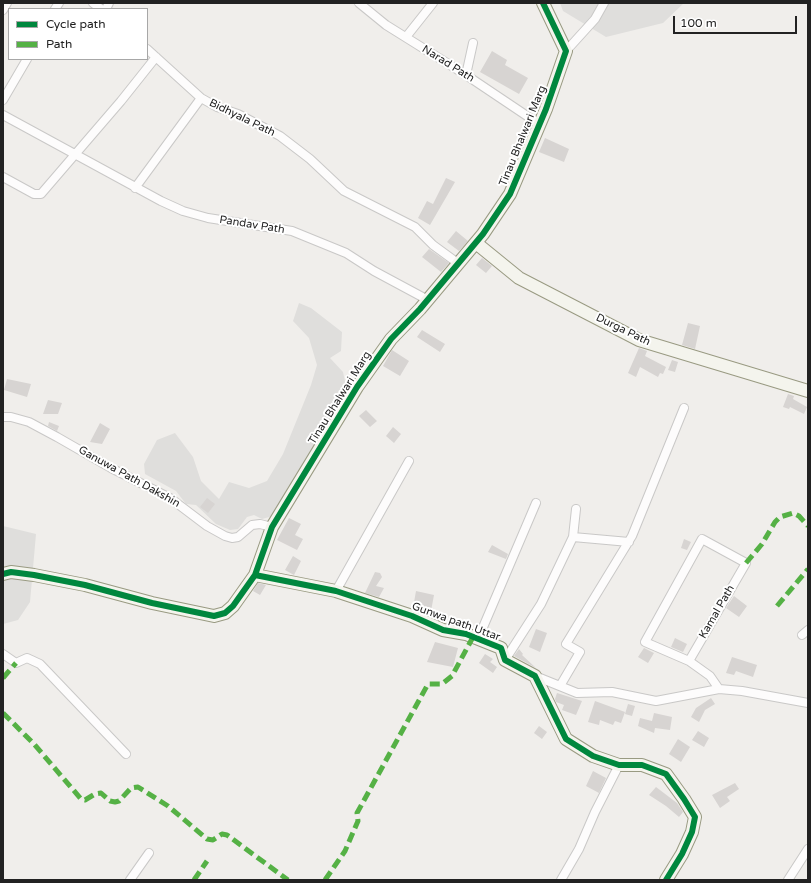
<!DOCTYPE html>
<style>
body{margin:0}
#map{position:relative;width:811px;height:883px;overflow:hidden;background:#f0eeeb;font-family:"Varela Round",sans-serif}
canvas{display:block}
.frame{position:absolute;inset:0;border:4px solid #222;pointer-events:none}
.legend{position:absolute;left:8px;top:8px;width:140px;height:52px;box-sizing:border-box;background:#fff;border:1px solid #a7a7a7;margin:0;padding:5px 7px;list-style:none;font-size:12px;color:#222}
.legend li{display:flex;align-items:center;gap:8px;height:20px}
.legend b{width:20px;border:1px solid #a7a7a7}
.scale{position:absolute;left:673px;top:16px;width:124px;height:18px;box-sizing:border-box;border:2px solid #222;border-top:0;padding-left:5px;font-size:12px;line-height:14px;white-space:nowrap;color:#222;-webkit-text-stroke:3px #fff;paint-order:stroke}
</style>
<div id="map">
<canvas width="811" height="883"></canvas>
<div class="frame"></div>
<ul class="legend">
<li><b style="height:5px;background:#00873e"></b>Cycle path</li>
<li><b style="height:5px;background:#55b145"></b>Path</li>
</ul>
<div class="scale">100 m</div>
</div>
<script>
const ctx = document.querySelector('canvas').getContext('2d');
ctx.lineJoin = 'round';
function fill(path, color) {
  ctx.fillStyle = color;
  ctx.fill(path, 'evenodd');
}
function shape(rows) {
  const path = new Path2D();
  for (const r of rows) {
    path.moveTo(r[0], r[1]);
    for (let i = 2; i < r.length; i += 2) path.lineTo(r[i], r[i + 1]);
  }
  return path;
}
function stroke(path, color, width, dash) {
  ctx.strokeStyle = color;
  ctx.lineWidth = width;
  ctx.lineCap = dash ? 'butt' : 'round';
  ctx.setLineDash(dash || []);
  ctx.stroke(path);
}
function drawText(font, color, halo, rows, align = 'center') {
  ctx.font = font + ' "Varela Round",sans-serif';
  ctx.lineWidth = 4;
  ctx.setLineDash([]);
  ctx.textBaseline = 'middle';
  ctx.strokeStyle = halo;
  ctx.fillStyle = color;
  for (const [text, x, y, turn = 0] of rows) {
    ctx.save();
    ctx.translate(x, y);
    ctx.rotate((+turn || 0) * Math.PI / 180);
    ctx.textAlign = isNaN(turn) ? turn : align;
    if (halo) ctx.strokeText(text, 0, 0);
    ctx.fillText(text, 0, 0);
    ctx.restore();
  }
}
fill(shape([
 [560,3,684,3,663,23,606,37,563,11],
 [299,303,311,308,342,332,341,351,330,358,343,372,346,386,343,400,273,516,262,519,254,515,247,517,238,529,230,530,216,524,196,505,186,504,176,491,145,474,144,464,157,440,175,433,193,457,201,481,219,499,229,482,249,488,267,481,283,454,311,385,317,365,309,338,293,321],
 [3,526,36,534,30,602,18,620,3,624]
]), '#dfdedc');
fill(shape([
 [492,51,507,60,505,65,528,78,519,94,480,72],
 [545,138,569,149,564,162,539,152],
 [446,178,455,182,430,225,418,218,427,201,433,204],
 [456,231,468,241,459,251,447,242],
 [429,249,449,263,441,272,422,257],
 [482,258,492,266,486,273,476,265],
 [688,323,700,326,695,349,682,345],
 [422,330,445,344,440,352,417,337],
 [639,348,647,351,645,356,666,367,663,374,660,373,658,377,640,367,636,377,628,373],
 [392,350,409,361,400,376,383,366],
 [672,360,678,362,675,372,668,370],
 [7,379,31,384,27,397,4,390],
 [788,394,794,396,793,399,807,407,804,414,790,407,789,409,783,407],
 [48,400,62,403,58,414,43,414],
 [366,410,377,421,370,427,359,416],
 [49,422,59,426,57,431,48,426],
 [100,423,110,429,102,444,90,442],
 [393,427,401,434,394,443,386,436],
 [207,498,215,504,208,513,200,507],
 [289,518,301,524,295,535,303,539,297,550,277,540],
 [684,539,691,542,687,550,681,548],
 [492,545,508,554,506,559,488,552],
 [293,556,301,561,294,575,285,570],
 [375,572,380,573,382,577,376,586,384,588,379,597,365,593],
 [258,583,266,585,260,595,253,591],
 [416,591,434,595,431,611,413,608],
 [734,596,747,606,739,617,726,608],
 [536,629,547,633,540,652,529,647],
 [675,638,687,644,683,652,671,647],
 [435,642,458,648,453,667,427,662],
 [644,648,654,653,648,663,638,657],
 [519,649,523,654,522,655,536,668,514,656],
 [485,654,493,659,490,662,497,667,493,673,479,663],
 [732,657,757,665,753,677,736,671,734,675,726,673],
 [557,693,582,701,576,715,562,710,564,705,556,702,555,699],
 [711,698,715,704,705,710,699,722,691,717,696,708],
 [595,701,625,712,621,723,615,721,613,725,600,720,599,725,588,722],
 [628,704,635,706,632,716,625,714],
 [654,713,672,717,670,730,655,728,654,733,638,726,640,718,652,721],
 [539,726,547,732,542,739,534,733],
 [698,731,709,738,704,747,692,740],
 [678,739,690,747,681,762,669,754],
 [593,771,606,778,599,793,586,786],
 [735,783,739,789,727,797,730,801,720,808,712,795],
 [656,787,677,803,683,812,679,817,666,806,649,795]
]), '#d7d4d2');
const street = shape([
 [93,3,101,9],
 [359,3,386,25,466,75,539,124],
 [55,9,59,3],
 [106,9,109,3],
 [3,10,7,3],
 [406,37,433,3],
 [147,49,201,98,217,107,238,114,280,136,310,159,344,191,415,227,433,245,459,264],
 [566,51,595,19,604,3],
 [466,75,473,43],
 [3,100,27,59],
 [3,115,161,201,183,211,208,218,292,231,346,253,374,271,428,300],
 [3,177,34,194,41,194,121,101,156,57],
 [135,188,201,98],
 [3,417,11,417,29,422,57,437,111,468,170,498,207,526,225,536,232,538,238,537,252,525,260,524,272,527],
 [573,537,629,542],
 [336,591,409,461],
 [802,635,808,630],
 [478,639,536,503],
 [3,654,16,663,27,658,40,664,126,754],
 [505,660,541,604,573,537,576,509],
 [689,661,746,563,702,539,645,642,689,661,710,676,719,689],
 [535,676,577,693,612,692,656,701,719,689,742,691,808,703],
 [560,686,580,652,566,644,632,536,684,408],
 [130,880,149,853],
 [561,880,579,849,595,812,619,765],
 [788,880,808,849]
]);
const secondary = shape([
 [476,243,519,278,639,340,808,391],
 [3,574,11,572,34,575,85,585,152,603,214,616,225,613,233,606,255,575,272,527,357,387,391,339,420,309,483,234,510,194,546,109,566,51,543,3],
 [255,575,336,591,412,616,443,630,466,634,501,648,505,660,535,676,566,739,593,756,619,765,642,765,666,774,684,799,695,817,692,832,682,854,666,880]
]);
stroke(street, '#c9c8c7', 10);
stroke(secondary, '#999a82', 14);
stroke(street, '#fdfcfc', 8);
stroke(secondary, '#f4f4ed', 12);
stroke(shape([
 [746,563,762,544,775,522,780,517,793,513,799,516,808,526],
 [777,606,808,569],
 [3,678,16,663],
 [3,713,34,744,81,799,85,800,95,794,101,793,110,801,115,802,119,801,131,788,138,787,168,806,207,839,213,840,222,834,227,835,288,880],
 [194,880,207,861],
 [325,880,345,851,358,821,357,813,428,684,442,684,452,676,473,637]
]), '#55b145', 5, [10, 5]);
stroke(shape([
 [3,574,11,572,34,575,85,585,152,603,214,616,225,613,233,606,255,575,272,527,357,387,391,339,420,309,483,234,510,194,546,109,566,51,543,3],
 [255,575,336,591,412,616,443,630,466,634,501,648,505,660,535,676,566,739,593,756,619,765,642,765,666,774,684,799,695,817,692,832,682,854,666,880]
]), '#00873e', 6);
drawText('11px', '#222', '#fff', [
 ["Narad Path",448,64,32],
 ["Bidhyala Path",242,118,26],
 ["Tinau Bhalwari Marg",523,136,-68],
 ["Pandav Path",252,225,9],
 ["Durga Path",623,330,26],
 ["Tinau Bhalwari Marg",340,398,-58],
 ["Ganuwa Path Dakshin",129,477,29],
 ["Kamal Path",717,612,-60],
 ["Gunwa path Uttar",456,622,20]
]);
</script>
